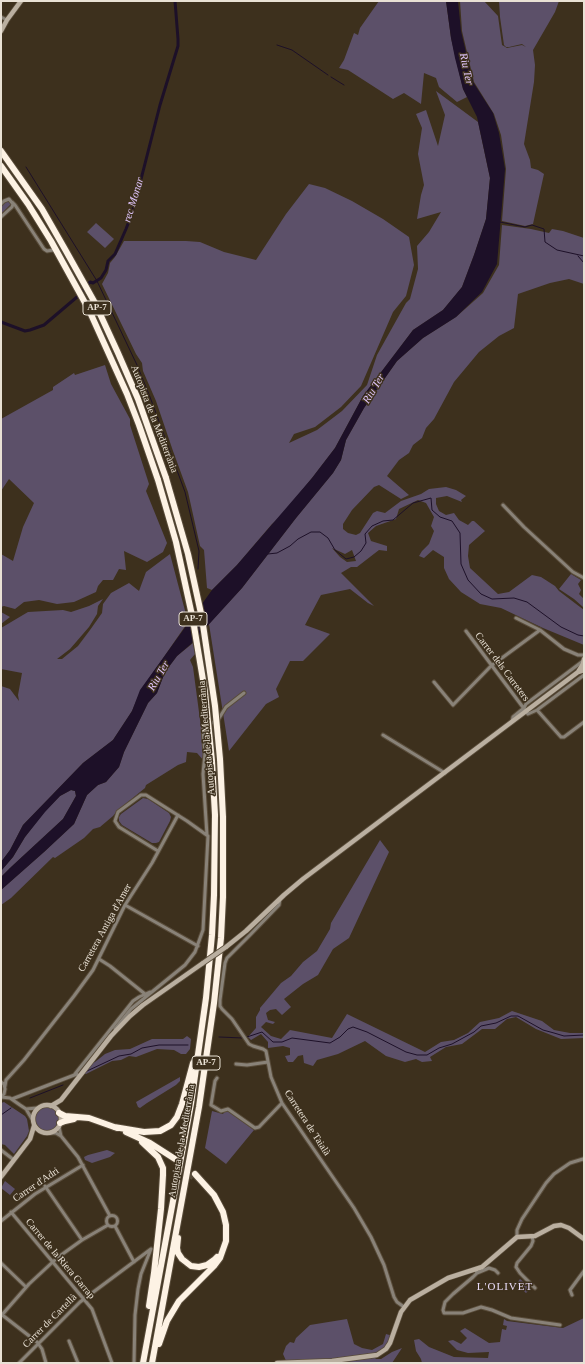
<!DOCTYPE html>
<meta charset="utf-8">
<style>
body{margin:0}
#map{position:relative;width:585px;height:1364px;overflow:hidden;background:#3d301d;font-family:Georgia,serif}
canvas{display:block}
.frame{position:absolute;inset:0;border:2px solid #e9e1d5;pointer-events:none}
</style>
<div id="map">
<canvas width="585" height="1364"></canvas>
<div class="frame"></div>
</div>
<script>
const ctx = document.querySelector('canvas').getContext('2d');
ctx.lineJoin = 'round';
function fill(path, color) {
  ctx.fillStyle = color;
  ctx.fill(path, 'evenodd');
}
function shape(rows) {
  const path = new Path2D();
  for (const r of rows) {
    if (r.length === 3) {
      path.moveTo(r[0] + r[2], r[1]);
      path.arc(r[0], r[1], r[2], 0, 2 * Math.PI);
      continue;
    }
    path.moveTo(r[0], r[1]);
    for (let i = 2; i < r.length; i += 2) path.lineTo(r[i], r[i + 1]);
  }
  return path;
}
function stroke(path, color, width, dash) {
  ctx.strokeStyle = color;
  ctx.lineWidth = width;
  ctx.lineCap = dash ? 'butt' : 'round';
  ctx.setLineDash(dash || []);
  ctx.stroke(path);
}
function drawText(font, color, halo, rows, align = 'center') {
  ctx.font = font + ' Georgia,serif';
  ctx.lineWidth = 3;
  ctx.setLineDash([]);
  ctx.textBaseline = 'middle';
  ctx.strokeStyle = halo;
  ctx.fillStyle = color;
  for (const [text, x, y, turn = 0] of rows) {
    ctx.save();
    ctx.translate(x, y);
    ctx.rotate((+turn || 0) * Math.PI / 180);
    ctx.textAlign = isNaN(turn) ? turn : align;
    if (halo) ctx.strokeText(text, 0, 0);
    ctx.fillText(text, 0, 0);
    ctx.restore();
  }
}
fill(shape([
 [379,1,446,1,451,38,463,89,467,97,457,102,439,87,436,78,424,73,421,104,404,93,393,99,348,70,339,68,344,60,354,33,358,35,360,28],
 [460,1,484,1,498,16,502,45,507,48,522,45,526,47,522,44,509,47,506,47,504,45,500,17,499,1,559,1,555,12,533,50,535,65,534,82,524,144,530,160,531,168,538,170,544,174,533,224,525,226,502,221,506,169,501,135,494,114,474,82,462,31],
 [436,91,478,122,490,178,486,219,474,255,462,287,443,310,413,330,363,396,335,448,312,478,281,516,272,524,237,565,212,590,207,588,204,550,200,546,188,492,173,451,156,401,143,371,142,363,136,354,102,284,108,273,110,263,115,257,124,241,186,241,200,242,224,252,256,260,286,214,309,184,325,188,352,201,383,219,409,237,414,265,406,296,393,312,361,386,341,407,315,427,294,434,289,443,317,430,342,411,367,385,377,355,406,303,410,299,418,269,417,246,429,232,441,212,417,219,421,195,424,185,418,154,422,128,416,114,426,110,438,146,445,115],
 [9,199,12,203,1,214,1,206],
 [96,223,114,239,105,248,87,232],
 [502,225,531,229,549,233,552,229,563,231,584,238,584,284,569,279,550,283,518,294,514,328,499,336,479,352,454,382,434,419,426,428,422,438,413,445,409,453,399,460,387,476,409,495,401,499,379,485,374,487,352,510,343,524,343,529,348,533,356,535,360,533,373,513,377,511,385,513,401,501,421,494,429,489,446,487,456,490,466,496,461,500,462,502,447,496,436,498,436,504,439,511,446,515,454,513,459,520,468,525,472,521,474,521,485,531,469,545,468,556,470,568,498,594,509,592,532,575,541,577,555,586,559,591,584,610,584,645,543,628,501,608,480,604,461,592,449,579,444,568,444,557,433,550,424,558,419,556,422,551,429,544,434,531,431,526,434,517,426,503,418,500,399,509,396,519,376,526,368,533,371,541,387,546,387,551,379,550,357,567,351,567,341,573,374,606,368,603,350,589,321,595,305,625,330,634,303,661,290,661,276,689,279,697,266,704,229,751,209,624,242,588,296,518,333,473,341,460,346,440,364,408,397,361,423,338,456,317,483,293,499,265],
 [332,548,345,554,352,550,356,561,347,562,340,557],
 [105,365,111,384,130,419,130,425,149,484,146,491,167,543,163,552,147,562,124,551,126,570,119,569,113,580,103,580,98,586,96,592,74,602,57,604,39,600,24,602,15,609,4,606,1,607,1,554,13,561,23,527,34,503,9,479,1,491,1,419,53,390,53,387,74,373,75,375],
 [170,554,188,622,141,690,132,711,113,740,83,763,23,825,10,850,1,862,1,686,10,689,19,701,18,695,22,673,1,669,1,628,28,612,63,610,71,612,89,606,103,599,98,606,97,614,89,627,70,649,57,659,62,659,78,646,90,630,102,613,103,604,111,593,129,583,139,591,146,572],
 [571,574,581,580,578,584,581,590,579,594,584,599,583,607,574,599,559,589],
 [1,612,10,617,1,624],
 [193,643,195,654,190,660,193,667,204,750,204,761,197,753,187,752,186,762,178,765,146,785,145,788,118,810,113,816,100,827,93,829,84,838,55,858,53,857,11,898,1,905,1,890,44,852,74,824,87,795,98,785,106,782,119,767,124,752,148,703,157,693,165,672,177,656],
 [71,790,75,791,76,796,63,819,10,868,1,877,1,871,13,857,25,837,45,811,60,796],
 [143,798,148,799,169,813,171,817,170,821,159,842,156,843,152,843,122,825,119,821,119,817,121,814],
 [380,840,389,852,349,938,333,949,318,975,303,984,284,999,291,1007,282,1015,276,1009,270,1010,266,1013,268,1020,275,1022,273,1024,266,1022,261,1027,271,1036,281,1039,290,1030,332,1038,347,1014,425,1052,441,1042,454,1040,468,1033,480,1022,499,1018,512,1011,542,1021,554,1030,570,1033,584,1033,584,1038,561,1039,536,1029,516,1017,507,1019,495,1029,482,1029,462,1044,446,1047,430,1057,432,1061,422,1062,416,1059,405,1062,386,1056,365,1041,338,1054,317,1060,313,1066,304,1063,303,1055,298,1056,293,1062,288,1062,285,1056,290,1055,290,1048,283,1046,268,1048,268,1042,261,1034,251,1040,248,1037,256,1028,256,1017,260,1010,260,1008,281,983,291,976,303,962,317,951,330,929,331,923],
 [187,1036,191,1039,190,1049,186,1054,181,1054,174,1050,157,1049,136,1057,129,1056,121,1060,112,1061,86,1074,84,1074,92,1063,95,1062,105,1054,115,1050,130,1049,152,1039,183,1039],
 [180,1077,180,1081,176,1085,147,1103,140,1108,138,1107,136,1102],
 [4,1102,25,1116,27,1119,29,1131,27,1136,14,1154,5,1145,1,1144,1,1103],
 [47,1119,12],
 [212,1111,223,1114,225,1111,229,1112,254,1130,226,1164,205,1148],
 [107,1150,115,1153,110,1157,92,1163,85,1160,84,1157,88,1155],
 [5,1181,15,1189,10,1195,1,1188],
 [520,1279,531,1288,526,1293,516,1284],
 [584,1318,584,1363,422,1363,421,1359,416,1351,414,1340,419,1339,429,1347,454,1357,488,1358,489,1352,468,1353,457,1350,448,1341,453,1340,461,1344,467,1338,460,1331,465,1328,489,1343,500,1342,502,1329,506,1330,507,1326,503,1325,504,1319,507,1321,563,1328],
 [347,1319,354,1344,362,1348,372,1350,383,1344,386,1334,393,1336,381,1353,375,1359,381,1359,392,1352,402,1348,392,1363,287,1363,283,1354,286,1346,290,1342,294,1343,296,1338,310,1325]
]), '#5c5069');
fill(shape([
 [446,1,458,1,461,31,473,82,493,113,499,133,505,169,497,264,482,292,456,317,423,338,397,361,364,408,346,440,341,460,333,473,296,518,242,588,191,644,177,656,165,672,157,693,148,703,124,752,119,767,106,782,98,785,87,795,74,824,44,852,1,890,1,877,10,868,63,819,76,796,75,791,71,790,60,796,45,812,25,837,13,857,1,871,1,862,10,850,23,825,83,763,113,740,132,711,140,690,212,590,237,565,312,478,335,448,363,396,413,330,443,310,462,287,474,255,486,219,490,178,477,117,463,89,455,58,451,38]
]), '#1d1028');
stroke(shape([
 [277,45,292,50,328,75],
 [331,77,344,85],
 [26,167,97,281,137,365,150,397,185,492,199,551,198,569],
 [500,222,525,227,532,225,544,229,545,242,557,250,584,256],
 [578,256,584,263],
 [268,554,277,553,290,546,298,539,311,532,320,532,328,538,335,550,346,559,354,557,361,551,366,543,365,534,372,526,383,521,393,520,413,503,431,498,432,510,440,517,452,521,460,533,461,564,468,580,481,594,492,599,514,598,527,602,561,627,578,635,584,636],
 [219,1037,243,1038],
 [247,1037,262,1032,273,1042,282,1042,292,1038,330,1043,340,1037,348,1029,353,1027,367,1032,406,1052,417,1055,427,1055,439,1048,452,1044,474,1032,481,1026,496,1023,511,1016,518,1016,543,1030,554,1033,564,1036,584,1035],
 [87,1071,119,1056,131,1054,142,1048,159,1045,188,1045],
 [30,1098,63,1085],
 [1,1115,11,1108]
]), '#1d1028', 1);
stroke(shape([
 [1,322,25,331,30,330,44,325,77,297,90,282,93,283,101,278,106,270,108,261,115,254,126,229,131,216,138,191,160,105,178,46,178,39,175,1]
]), '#1d1028', 3);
stroke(shape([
 [175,1162,194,1178]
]), '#574b39', 6, [6, 3]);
const street = shape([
 [1,17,7,20],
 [12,202,15,205,44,249,47,251,53,250],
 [1,204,4,201,9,199,13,204,12,207,1,217],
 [503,505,524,527,573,572,584,578],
 [516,618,540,630,564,649,578,655,584,655],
 [466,631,528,714,537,710,584,675],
 [434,682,453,705,491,666,540,630],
 [537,710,561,737,564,737,584,722],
 [512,721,513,717,524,708,526,704,583,661],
 [383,735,445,773],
 [207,835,203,774,205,754,203,729,207,725,218,720,226,707,244,693],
 [280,899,279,905,250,935,227,958,225,963,220,1000,220,1006,222,1009,232,1019,249,1044,253,1046,263,1049,266,1051,271,1077,282,1103,354,1208,371,1237,384,1265,394,1297,397,1302,404,1307],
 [125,905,198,946],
 [99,959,110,966,145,994],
 [115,1029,131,1009,185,965,195,952,203,930,208,836,187,821,146,795,141,795,118,812,115,821,119,827,158,851],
 [236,1064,247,1065,268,1062],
 [75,1074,133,1001,139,997,150,992],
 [217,1078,215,1081,211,1105,221,1111,228,1109,255,1128,259,1127,282,1103],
 [1,1082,4,1084,5,1089,4,1094,1,1097],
 [5,1086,6,1080,24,1060,74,996,93,970,125,905,152,863,178,815],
 [1,1097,10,1098,20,1105,26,1109,32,1119],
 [12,1099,77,1074],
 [26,1109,37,1108],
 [59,1127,61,1136],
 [51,1133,56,1133,61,1136,78,1157,110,1216],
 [1,1150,14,1160],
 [45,1186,82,1240],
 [11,1212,92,1309,112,1363],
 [112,1221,5.5],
 [1,1221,35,1194,83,1165],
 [115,1226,134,1262],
 [532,1236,533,1241,531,1246,517,1263,516,1267,520,1273,535,1288],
 [517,1237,517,1230,522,1219,546,1183,554,1174,570,1163,583,1159,584,1160],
 [1,1263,26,1287],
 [476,1270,477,1273,473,1277,453,1294,445,1302,443,1310,444,1313,463,1313,481,1307,492,1310,511,1318,560,1325],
 [477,1273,489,1268,495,1270,498,1273],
 [572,1295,570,1290,584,1271],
 [1,1314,37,1342,42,1349,46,1363],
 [1,1316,29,1284,57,1258,82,1240,108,1225],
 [69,1341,78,1363],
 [19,1363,80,1302,151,1249],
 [134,1363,135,1315,138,1289,141,1274,151,1249]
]);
const secondary = shape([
 [1,31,7,20,21,1],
 [578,672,583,664,584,659],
 [226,947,246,931,284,895,303,879,578,672,584,670],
 [47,1119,14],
 [51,1106,61,1100,111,1036,130,1016,143,1005,203,963],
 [1,1177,30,1139,34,1126],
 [277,1363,332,1361,377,1355,386,1349,390,1343,401,1312,410,1300,448,1278,482,1267,517,1237,535,1236,554,1226,561,1225,569,1228,584,1239]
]);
const highway = shape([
 [1,151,42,209,66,251,95,303,118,353,138,399,166,478],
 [1,166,28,204,51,241,89,310,127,394,139,425,158,480],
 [59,1113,65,1116,89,1118,117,1128],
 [60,1123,65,1121,74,1119],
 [114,1127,144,1132,160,1131,171,1125,177,1117,182,1104,193,1063],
 [126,1132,150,1143,175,1159],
 [142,1142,158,1157,163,1168,163,1175,161,1209,154,1273,149,1306],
 [178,1238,177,1248,178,1253,182,1259,191,1266,199,1267,207,1265,214,1260,217,1257],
 [159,1344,167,1321,179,1301,214,1266,220,1258,226,1241,226,1225,223,1212,214,1195,195,1174],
 [143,1363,191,1104,206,998,212,935,214,895,215,815,212,761],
 [152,1363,199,1107,214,1003,221,938,223,897,223,817,220,759]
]);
stroke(street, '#594c3a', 5);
stroke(secondary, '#594c3a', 6);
stroke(highway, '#594c3a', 8);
stroke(street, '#898278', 3);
stroke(secondary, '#baafa0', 4.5);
stroke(highway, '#fdf2e4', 6);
const secondaryBridge = shape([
 [203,963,226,947]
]);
const highwayBridge = shape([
 [166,478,188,554,202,618,215,706,220,759],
 [158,480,176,542,193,620,205,692,212,761]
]);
stroke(secondaryBridge, '#594c3a', 6, []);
stroke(highwayBridge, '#594c3a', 8, []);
stroke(secondaryBridge, '#baafa0', 4.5);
stroke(highwayBridge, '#fdf2e4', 6);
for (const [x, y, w] of [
 [97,308,28],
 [193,619,28],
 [206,1063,28]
]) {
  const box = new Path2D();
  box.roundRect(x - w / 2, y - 7, w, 14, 3);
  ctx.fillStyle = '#3d301d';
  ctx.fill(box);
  stroke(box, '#e9e1d5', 1);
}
drawText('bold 9px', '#e9e1d5', null, [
 ["AP-7",97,308],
 ["AP-7",193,619],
 ["AP-7",206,1063]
]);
drawText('10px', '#e9e1d5', '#3d301d', [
 ["Autopista de la Mediterrània",154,419,69],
 ["Carrer dels Carreters",502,667,53],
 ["Autopista de la Mediterrània",207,738,-95],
 ["Carretera Antiga d'Amer",105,928,-61],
 ["Carretera de Taialà",307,1123,57],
 ["Autopista de la Mediterrània",182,1141,-80],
 ["Carrer d'Adri",36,1185,-34],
 ["Carrer de la Riera Garrap",60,1259,50],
 ["Carrer de Cartellà",50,1321,-45]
]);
drawText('italic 11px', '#e0c5fc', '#3d301d', [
 ["Riu Ter",466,69,78],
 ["rec Monar",134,200,-73],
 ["Riu Ter",374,389,-59],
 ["Riu Ter",159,676,-60]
]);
ctx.letterSpacing = '1px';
drawText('11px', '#e9dcf8', '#3d301d', [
 ["L'OLIVET",505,1287]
]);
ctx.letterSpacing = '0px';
</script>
